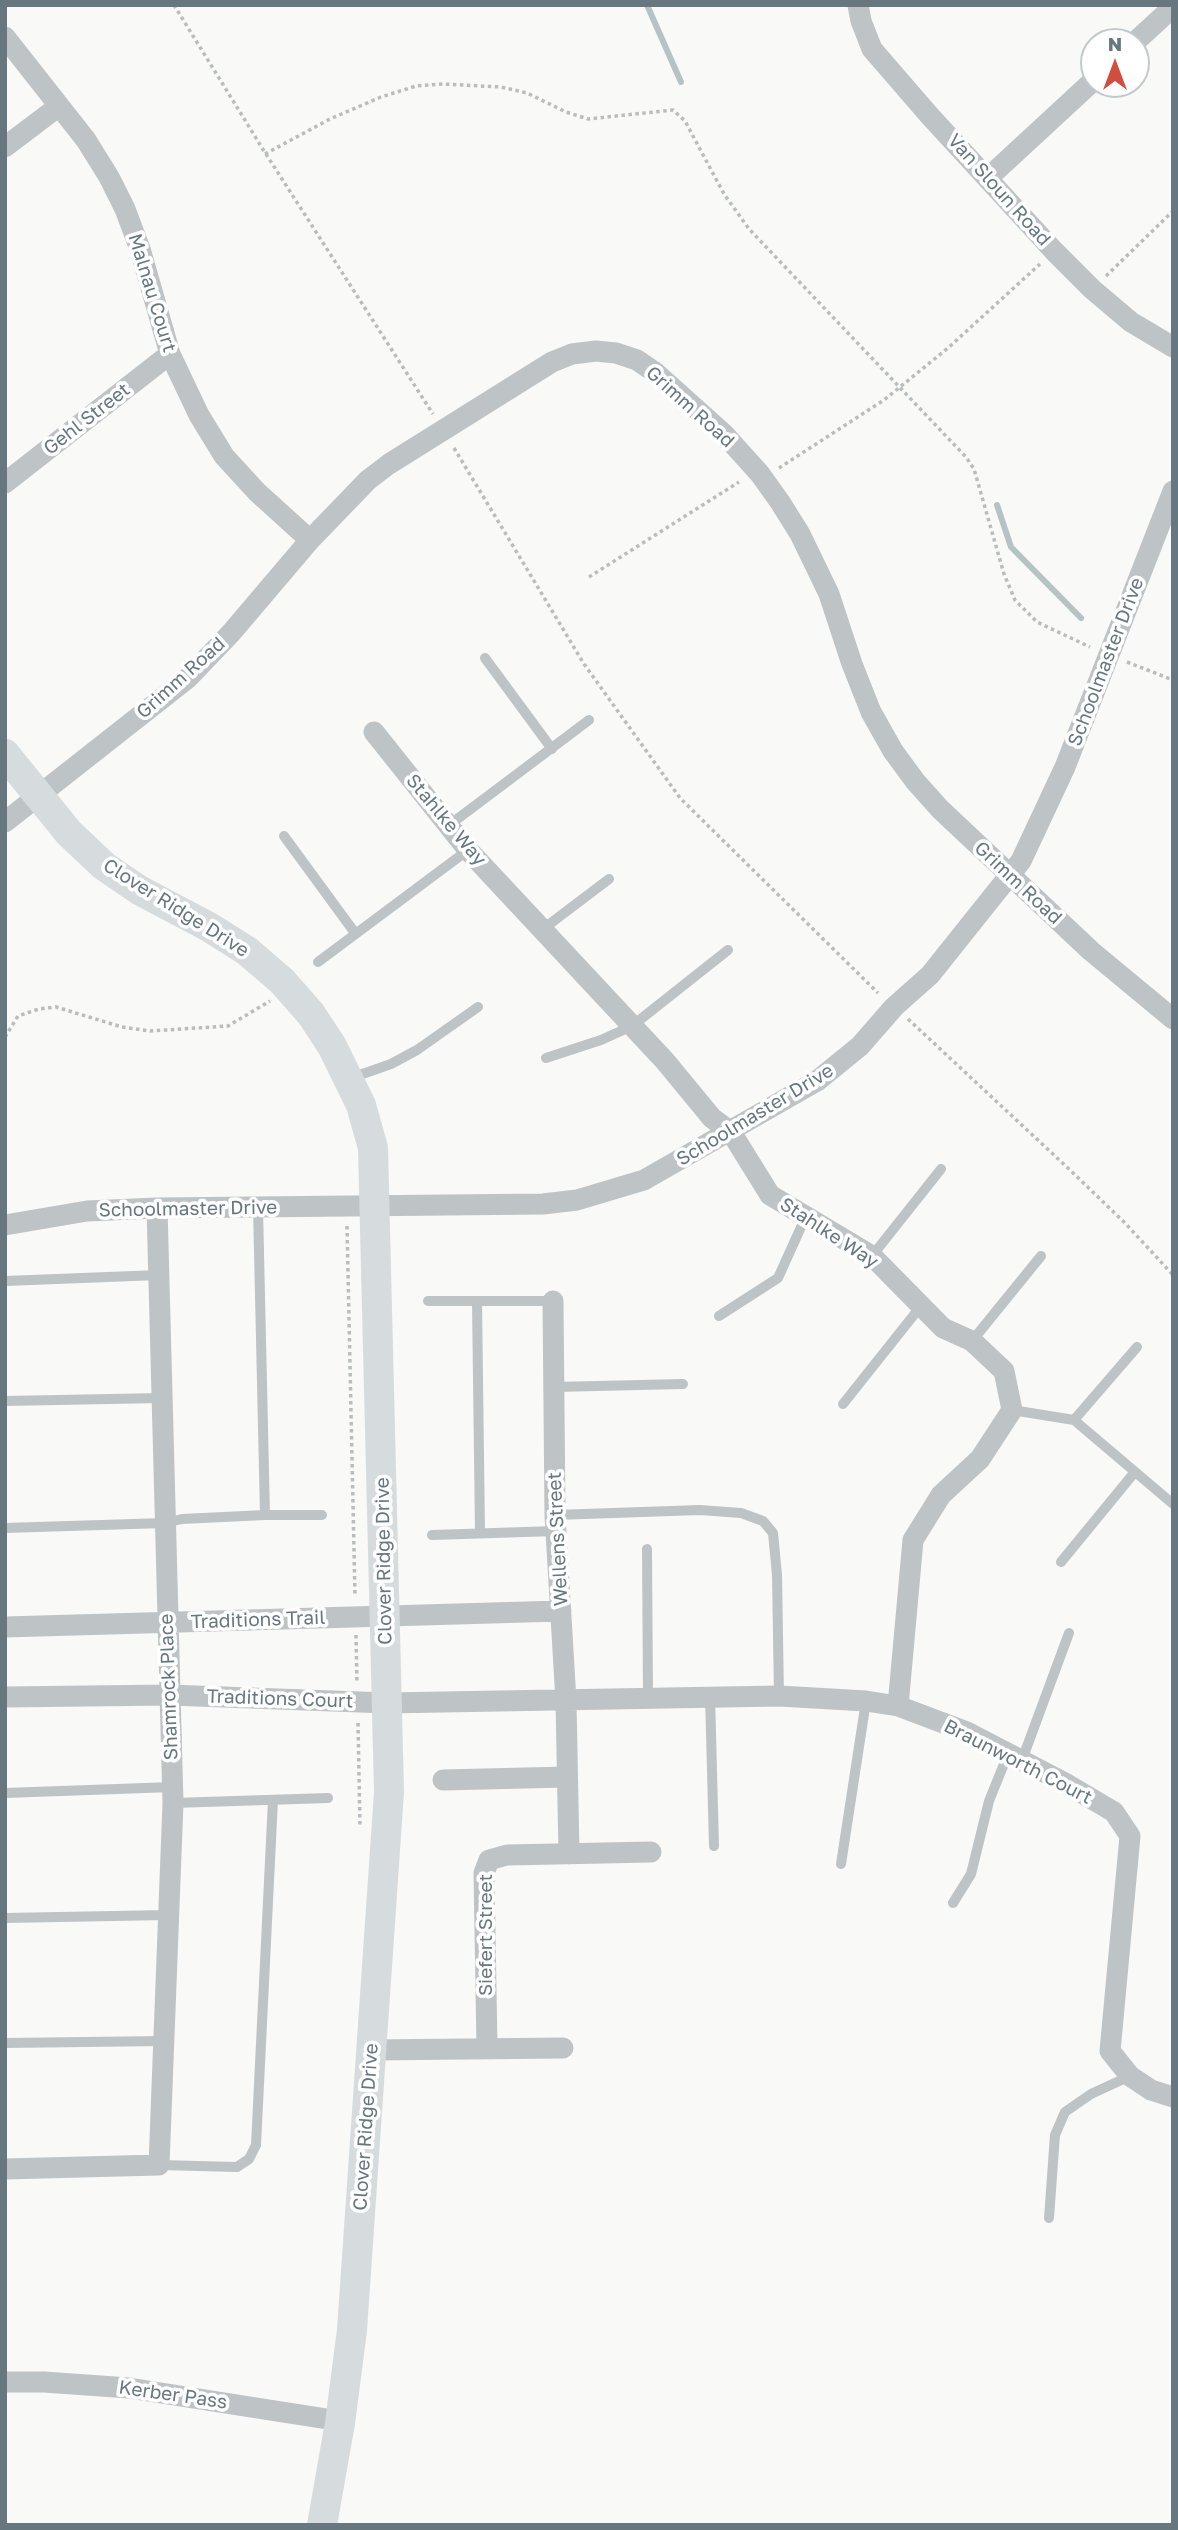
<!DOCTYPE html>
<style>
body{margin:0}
#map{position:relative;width:1178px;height:2530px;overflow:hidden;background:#f9f9f7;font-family:"Golos Text",sans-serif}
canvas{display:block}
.frame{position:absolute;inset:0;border:7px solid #66777f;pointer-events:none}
.north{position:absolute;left:1080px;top:28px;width:70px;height:70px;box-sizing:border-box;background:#fff;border:2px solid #c2c9cc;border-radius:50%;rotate:0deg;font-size:19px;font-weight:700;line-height:28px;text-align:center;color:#66777f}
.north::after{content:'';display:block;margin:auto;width:24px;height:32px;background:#d14e3e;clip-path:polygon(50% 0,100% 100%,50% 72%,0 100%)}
</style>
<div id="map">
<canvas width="1178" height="2530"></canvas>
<div class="frame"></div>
<div class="north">N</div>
</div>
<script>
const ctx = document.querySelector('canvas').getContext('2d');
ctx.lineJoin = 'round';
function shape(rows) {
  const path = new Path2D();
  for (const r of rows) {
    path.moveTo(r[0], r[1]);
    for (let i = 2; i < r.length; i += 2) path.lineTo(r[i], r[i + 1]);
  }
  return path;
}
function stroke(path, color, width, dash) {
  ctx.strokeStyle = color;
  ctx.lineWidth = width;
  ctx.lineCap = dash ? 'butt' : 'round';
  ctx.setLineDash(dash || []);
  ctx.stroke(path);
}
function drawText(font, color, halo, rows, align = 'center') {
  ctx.font = font + ' "Golos Text",sans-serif';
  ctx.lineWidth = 7;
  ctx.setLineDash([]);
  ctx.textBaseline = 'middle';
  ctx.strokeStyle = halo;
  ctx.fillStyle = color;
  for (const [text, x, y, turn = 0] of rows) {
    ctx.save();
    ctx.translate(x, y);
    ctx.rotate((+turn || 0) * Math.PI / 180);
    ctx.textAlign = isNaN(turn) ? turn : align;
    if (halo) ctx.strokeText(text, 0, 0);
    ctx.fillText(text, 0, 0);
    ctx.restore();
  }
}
stroke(shape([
 [647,5,681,82],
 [997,505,1011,547,1081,618]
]), '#b6c3c5', 6);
stroke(shape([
 [174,5,264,151,433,414],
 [265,154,330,119,381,97,416,86,443,84,501,87,527,93,566,112,588,119,673,110,685,121,724,194,749,229,966,457,974,469,1004,574,1015,600,1037,622,1090,647],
 [1106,276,1173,211],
 [454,448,584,664,680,798,878,993],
 [779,468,884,400,948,348,1040,264],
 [589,577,739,482],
 [1127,662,1173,680],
 [908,1019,1070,1170,1125,1223,1173,1275],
 [5,1037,18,1016,39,1009,56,1007,122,1027,150,1031,228,1026,270,1001],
 [347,1226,355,1596],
 [356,1635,357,1683],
 [358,1723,360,1827]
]), '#b9bdbf', 3.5, [3.5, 3.5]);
stroke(shape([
 [485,658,552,749],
 [448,826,589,720],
 [284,836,355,933],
 [543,929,609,879],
 [318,962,468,850],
 [546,1058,601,1040,632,1026,728,950],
 [351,1078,391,1064,417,1050,478,1007],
 [258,1208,265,1515],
 [872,1256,941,1169],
 [5,1281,159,1275],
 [428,1301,553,1301],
 [477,1301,480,1533],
 [719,1316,778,1278,806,1216],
 [972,1341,1041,1256],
 [554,1387,683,1384],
 [5,1401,162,1398],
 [843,1404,921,1306],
 [1012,1410,1074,1420,1137,1347],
 [1074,1420,1173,1504],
 [555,1515,700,1510,741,1513,763,1521,773,1533,777,1575,779,1696],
 [5,1528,165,1523,182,1519,265,1515,322,1515],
 [432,1535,556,1531],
 [647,1549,648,1698],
 [1061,1562,1134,1473],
 [710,1695,714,1846],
 [1022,1760,1069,1633],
 [5,1793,173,1787],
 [173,1803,328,1798],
 [841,1864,866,1701],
 [953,1903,971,1874,989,1801,1008,1754],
 [5,1918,168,1915],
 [5,2043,164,2041],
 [159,2165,237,2167,249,2159,256,2145,273,1800],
 [1049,2218,1055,2135,1065,2112,1091,2094,1130,2076]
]), '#bec3c6', 10);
stroke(shape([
 [858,5,861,21,872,49,929,115,1054,251,1092,289,1131,322,1173,347],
 [5,37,86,140,109,177,125,209,140,249,170,354,199,415,224,456,257,492,310,540],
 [1135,42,1173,7],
 [5,147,59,106],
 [989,177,1094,80],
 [5,483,170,354],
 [374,732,468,850,665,1061,712,1118,731,1132,770,1195,872,1256,943,1328,972,1341,1004,1371,1012,1410,980,1459,941,1495,913,1540,898,1706],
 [5,822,188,678,231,633,310,540,368,480,389,464,552,362,572,354,596,351,616,353,637,360,656,373,724,434,760,474,780,502,800,534,829,594,852,664,871,712,893,751,915,781,940,809,1091,951,1173,1019],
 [5,1225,87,1211,157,1208,543,1204,577,1200,644,1180,817,1081,860,1046,894,1007,930,975,1021,861,1065,767,1173,491],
 [553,1301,555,1515,566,1701,569,1854],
 [5,1627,561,1611],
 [5,1697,169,1695,387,1703,779,1696,866,1701,898,1706,967,1732,1065,1783,1114,1812,1130,1836,1110,2051,1130,2076,1151,2090,1173,2097],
 [443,1780,567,1777],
 [487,2048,484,1873,489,1860,507,1855,651,1852],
 [372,2050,563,2048],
 [5,2169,159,2165,173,1803,157,1208],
 [5,2382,44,2382,129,2388,340,2421]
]), '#bec3c6', 21);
stroke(shape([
 [5,754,69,833,104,866,139,890,209,927,247,951,282,981,311,1014,332,1046,361,1105,373,1148,389,1792,352,2330,340,2423,322,2525]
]), '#d6dbdd', 30);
drawText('19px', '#66777f', '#fff', [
 ["Van Sloun Road",999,190,48],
 ["Malnau Court",152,293,73],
 ["Grimm Road",690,407,42],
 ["Gehl Street",87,419,-38],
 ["Schoolmaster Drive",1106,662,-69],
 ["Grimm Road",181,678,-42],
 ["Stahlke Way",446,820,50],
 ["Grimm Road",1018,883,43],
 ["Clover Ridge Drive",176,908,32],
 ["Schoolmaster Drive",755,1115,-31],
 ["Schoolmaster Drive",188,1209,-1],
 ["Stahlke Way",829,1233,33],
 ["Wellens Street",558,1539,-93],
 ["Clover Ridge Drive",384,1561,-91],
 ["Traditions Trail",258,1620,-2],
 ["Shamrock Place",169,1687,-92],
 ["Traditions Court",280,1699,2],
 ["Braunworth Court",1018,1762,27],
 ["Siefert Street",486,1935,-90],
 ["Clover Ridge Drive",366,2127,-86],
 ["Kerber Pass",173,2395,8]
]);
</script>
